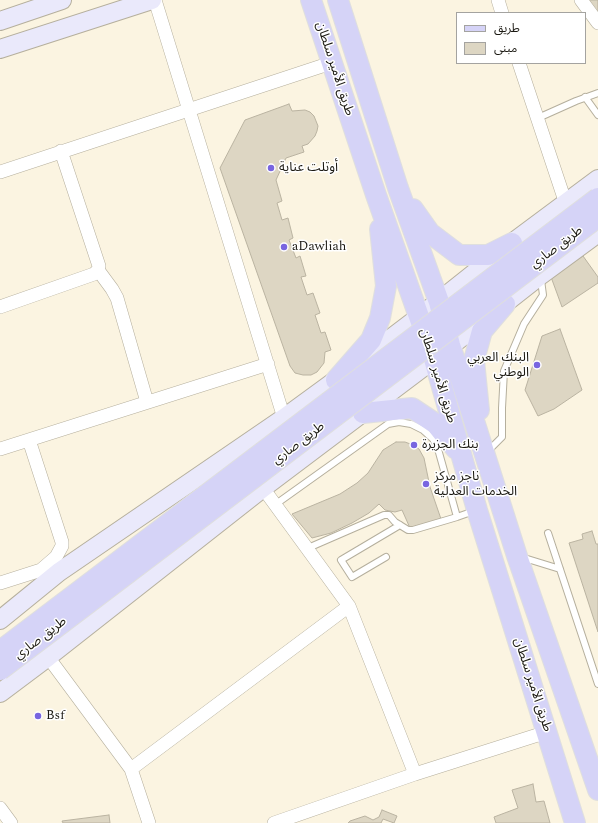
<!DOCTYPE html>
<meta charset="utf-8">
<style>
body{margin:0}
#map{position:relative;width:598px;height:823px;overflow:hidden;background:#fbf4e1;font-family:Spectral,"Noto Sans Arabic",serif}
canvas{display:block}
.legend{position:absolute;left:456px;top:12px;width:130px;height:52px;box-sizing:border-box;background:#fff;border:1px solid #a4a3a0;margin:0;padding:5px 7px;list-style:none;font-size:12px;color:#1b1912}
.legend li{display:flex;align-items:center;gap:8px;height:20px}
.legend b{width:20px;border:1px solid #a4a3a0}
</style>
<div id="map">
<canvas width="598" height="823"></canvas>
<ul class="legend">
<li><b style="height:5px;background:#d5d3f7"></b>طريق</li>
<li><b style="height:11px;background:#ddd6c3"></b>مبنى</li>
</ul>
</div>
<script>
const ctx = document.querySelector('canvas').getContext('2d');
ctx.lineJoin = 'round';
function fill(path, color) {
  ctx.fillStyle = color;
  ctx.fill(path, 'evenodd');
}
function shape(rows) {
  const path = new Path2D();
  for (const r of rows) {
    path.moveTo(r[0], r[1]);
    for (let i = 2; i < r.length; i += 2) path.lineTo(r[i], r[i + 1]);
  }
  return path;
}
function stroke(path, color, width, dash) {
  ctx.strokeStyle = color;
  ctx.lineWidth = width;
  ctx.lineCap = dash ? 'butt' : 'round';
  ctx.setLineDash(dash || []);
  ctx.stroke(path);
}
function drawText(font, color, halo, rows, align = 'center') {
  ctx.font = font + ' Spectral,"Noto Sans Arabic",serif';
  ctx.lineWidth = 3;
  ctx.setLineDash([]);
  ctx.textBaseline = 'middle';
  ctx.strokeStyle = halo;
  ctx.fillStyle = color;
  for (const [text, x, y, turn = 0] of rows) {
    ctx.save();
    ctx.translate(x, y);
    ctx.rotate((+turn || 0) * Math.PI / 180);
    ctx.textAlign = isNaN(turn) ? turn : align;
    if (halo) ctx.strokeText(text, 0, 0);
    ctx.fillText(text, 0, 0);
    ctx.restore();
  }
}
const building = shape([
 [586,0,598,0,598,15,586,0],
 [289,104,292,111,305,110,310,112,314,116,318,126,317,131,315,136,308,144,302,146,304,152,286,158,276,180,282,201,277,203,282,220,288,218,293,238,289,240,296,258,300,256,306,276,301,277,307,295,313,293,320,313,315,315,321,333,325,332,331,350,325,352,324,363,317,372,311,375,303,375,295,373,290,366,220,168,245,120,289,104],
 [583,256,598,277,598,283,562,307,551,277,583,256],
 [560,329,582,390,554,409,538,416,525,390,542,336,560,329],
 [396,442,405,442,413,445,419,449,424,458,430,487,441,519,410,528,402,510,395,512,385,510,379,504,369,513,352,523,331,533,312,538,292,514,340,494,357,483,368,473,383,450,396,442],
 [592,531,596,544,598,544,598,632,569,543,583,539,582,534,592,531],
 [533,784,536,802,544,801,550,823,496,823,494,817,518,808,512,790,533,784],
 [382,810,397,816,394,823,383,819,381,823,348,823,350,821,365,816,373,820,379,817,382,810],
 [109,815,110,823,63,823,62,821,109,815]
]);
fill(building, '#ddd6c3');
stroke(building, '#bab3a1', 1);
const lane = shape([
 [585,97,598,115],
 [538,118,576,101,598,93],
 [488,451,502,437,502,408,504,371,524,324,543,295,541,280],
 [276,504,388,424,399,422,411,424,423,430,433,439,438,449,457,517,413,530,408,530,395,522,389,515,384,515,308,548],
 [457,517,474,511],
 [548,533,598,684],
 [386,557,352,577,341,560,400,525],
 [521,557,560,569]
]);
const street = shape([
 [155,0,284,418],
 [498,0,502,13],
 [581,0,598,23],
 [519,63,566,204],
 [0,172,331,63],
 [98,270,112,289,117,298,147,402],
 [0,307,94,274,98,270,99,266,61,151],
 [0,449,268,364],
 [263,488,349,606,415,774],
 [0,583,41,570,56,557,62,546,62,542,29,440],
 [48,657,131,769,149,823],
 [131,769,349,606],
 [0,808,11,823],
 [274,823,415,774,547,732]
]);
const secondary = shape([
 [0,21,62,0],
 [0,49,152,0],
 [0,620,59,572,284,418,336,380,419,317,512,243,598,179],
 [0,693,48,657,263,488,434,359,541,275,598,233]
]);
const primary = shape([
 [311,0,376,195,434,359,477,510,575,823],
 [338,0,398,188,439,302,450,345,517,556,598,790],
 [413,209,430,233,459,255,488,255,512,243],
 [336,380,371,340,380,318,386,286,380,229],
 [479,410,474,360,482,331,505,304],
 [363,413,412,408,436,424,456,449]
]);
stroke(lane, '#b5af9d', 8);
stroke(street, '#b5af9d', 14);
stroke(secondary, '#b5af9d', 20);
stroke(primary, '#dfdfde', 22);
stroke(lane, '#fff', 6);
stroke(street, '#fff', 13);
stroke(secondary, '#eae9fb', 18);
stroke(primary, '#d5d3f7', 20);
const primaryBridge = shape([
 [0,651,598,198],
 [0,670,598,217]
]);
stroke(primaryBridge, '#dfdfde', 22, []);
stroke(primaryBridge, '#d5d3f7', 20);
for (const [x, y, r, color] of [
 [271,168,4,"#7865e0"],
 [284,247,4,"#7865e0"],
 [537,365,4,"#7865e0"],
 [414,445,4,"#7865e0"],
 [426,484,4,"#7865e0"],
 [38,716,4,"#7865e0"]
]) {
  const dot = new Path2D();
  dot.arc(x, y, r, 0, 2 * Math.PI);
  ctx.fillStyle = color;
  ctx.fill(dot);
  stroke(dot, '#fff', 1.5);
}
drawText('13px', '#1b1912', '#fff', [
 ["طريق الأمير سلطان",334,69,72],
 ["طريق صاري",557,248,-37],
 ["طريق الأمير سلطان",437,376,73],
 ["طريق صاري",299,444,-37],
 ["طريق صاري",41,639,-37],
 ["طريق الأمير سلطان",532,685,72]
]);
drawText('13px', '#1b1912', '#fff', [
 ["أوتلت عناية",279,168],
 ["aDawliah",292,247],
 ["البنك العربي",529,358,"right"],
 ["الوطني",529,373,"right"],
 ["بنك الجزيرة",422,445],
 ["ناجز مركز",434,477],
 ["الخدمات العدلية",434,492],
 ["Bsf",46,716]
], 'left');
</script>
